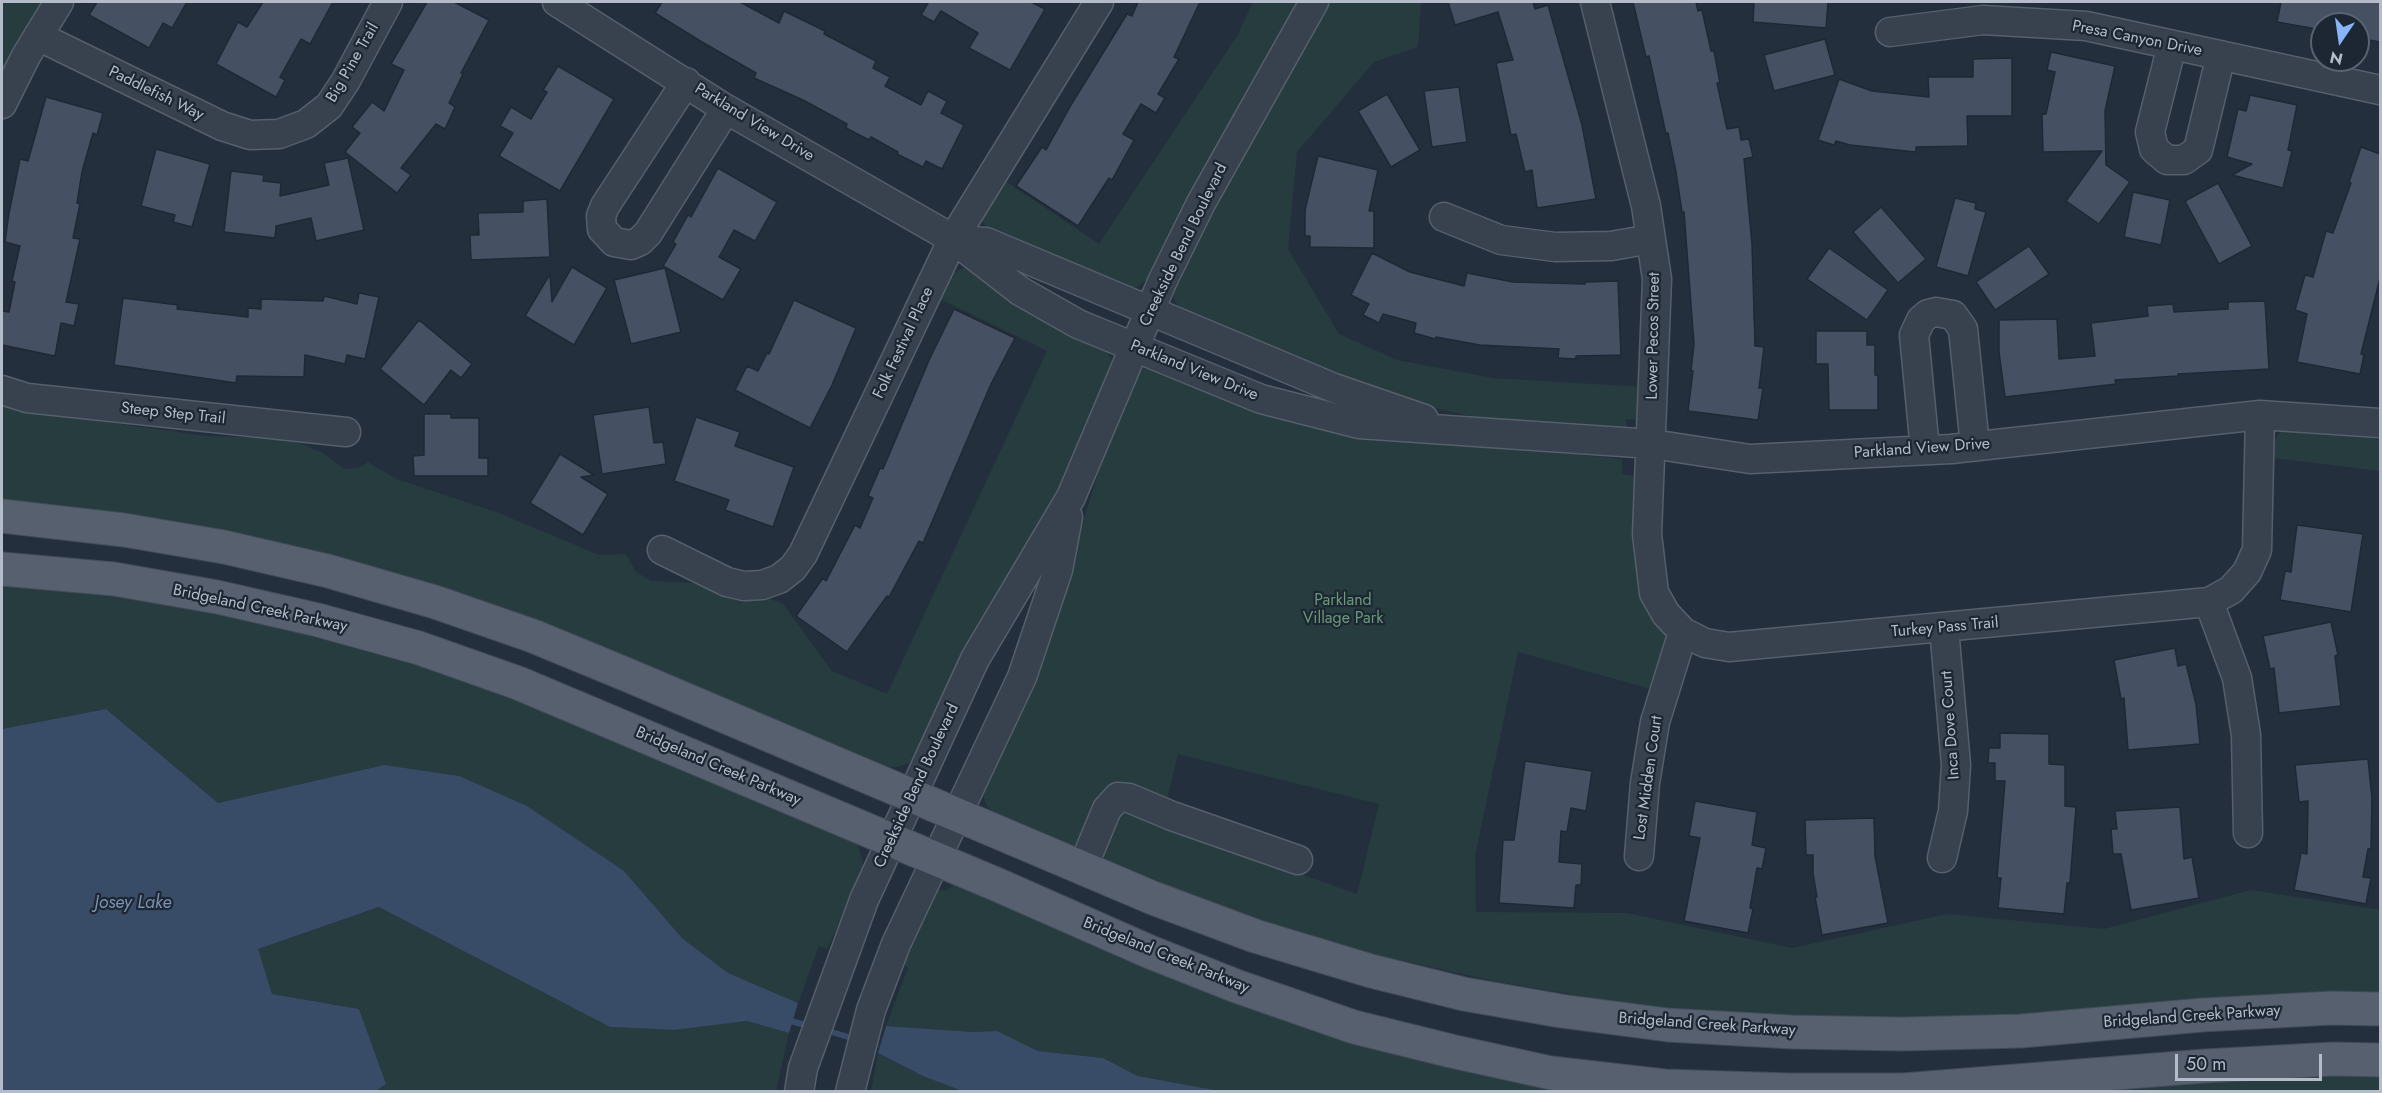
<!DOCTYPE html>
<style>
body{margin:0}
#map{position:relative;width:2382px;height:1093px;overflow:hidden;background:#242f3e;font-family:Jost,sans-serif}
canvas{display:block}
.frame{position:absolute;inset:0;border:3px solid #b4bcc9;pointer-events:none}
.north{position:absolute;left:2310px;top:12px;width:60px;height:60px;box-sizing:border-box;background:#1d2633;border:2px solid #59626f;border-radius:50%;rotate:193deg;font-size:16px;font-weight:700;line-height:24px;text-align:center;color:#b4bcc9}
.north::after{content:'';display:block;margin:auto;width:21px;height:27px;background:#8ab4f8;clip-path:polygon(50% 0,100% 100%,50% 72%,0 100%)}
.scale{position:absolute;left:2175px;top:1054px;width:147px;height:27px;box-sizing:border-box;border:3px solid #b4bcc9;border-top:0;padding-left:8px;font-size:18px;line-height:21px;white-space:nowrap;color:#b4bcc9;-webkit-text-stroke:4px #1d2633;paint-order:stroke}
</style>
<div id="map">
<canvas width="2382" height="1093"></canvas>
<div class="frame"></div>
<div class="north">N</div>
<div class="scale">50 m</div>
</div>
<script>
const ctx = document.querySelector('canvas').getContext('2d');
ctx.lineJoin = 'round';
function fill(path, color) {
  ctx.fillStyle = color;
  ctx.fill(path, 'evenodd');
}
function shape(rows) {
  const path = new Path2D();
  for (const r of rows) {
    path.moveTo(r[0], r[1]);
    for (let i = 2; i < r.length; i += 2) path.lineTo(r[i], r[i + 1]);
  }
  return path;
}
function stroke(path, color, width, dash) {
  ctx.strokeStyle = color;
  ctx.lineWidth = width;
  ctx.lineCap = dash ? 'butt' : 'round';
  ctx.setLineDash(dash || []);
  ctx.stroke(path);
}
function drawText(font, color, halo, rows, align = 'center') {
  ctx.font = font + ' Jost,sans-serif';
  ctx.lineWidth = 4.5;
  ctx.setLineDash([]);
  ctx.textBaseline = 'middle';
  ctx.strokeStyle = halo;
  ctx.fillStyle = color;
  for (const [text, x, y, turn = 0] of rows) {
    ctx.save();
    ctx.translate(x, y);
    ctx.rotate((+turn || 0) * Math.PI / 180);
    ctx.textAlign = isNaN(turn) ? turn : align;
    if (halo) ctx.strokeText(text, 0, 0);
    ctx.fillText(text, 0, 0);
    ctx.restore();
  }
}
fill(shape([
 [2,2,43,2,2,83],
 [1253,2,1301,2,1173,228,1149,277,1138,287,1128,289,992,230,984,224,980,214,998,176,1099,244,1237,36],
 [1329,2,1421,2,1418,47,1374,62,1297,152,1288,249,1339,334,1397,360,1493,378,1643,387,1639,420,1626,419,1626,431,1478,418,1406,401,1317,371,1182,311,1174,299,1173,287,1193,246],
 [967,266,1104,344,1112,361,1058,495,992,602,914,761,898,767,879,766,552,628,2,506,2,401,48,414,206,436,278,438,302,444,323,453,345,469,361,467,368,462,397,479,499,513,599,555,626,554,636,572,651,581,700,583,761,595,783,604,832,671,887,694,1047,351,938,298,950,275],
 [1159,367,1439,442,1614,458,1622,460,1622,474,1635,476,1634,546,1641,587,1666,629,1668,641,1651,689,1518,652,1475,856,1476,912,1627,913,1792,948,1947,914,2104,929,2251,890,2380,910,2380,996,2321,994,2211,997,2047,1013,1950,1019,1842,1019,1713,1013,1606,1000,1494,981,1377,955,1259,920,1159,884,999,817,987,807,982,793,1071,563,1103,456,1135,377,1143,369],
 [1178,754,1379,804,1357,894,1161,824],
 [2283,429,2345,431,2380,440,2380,471,2274,458,2272,443],
 [2,582,78,588,281,623,457,674,856,841,863,861,860,878,827,949,819,946,798,1003,728,973,682,938,624,871,384,765,218,803,106,709,2,729],
 [954,881,1139,957,1663,1091,1220,1091,1138,1076,1103,1058,1038,1051,997,1031,973,1032,886,1026,908,968,902,963,936,889,945,891,953,886],
 [380,907,610,1027,675,1030,747,1021,789,1033,776,1091,376,1091,386,1084,359,1009,272,994,257,949],
 [878,1053,923,1076,962,1091,871,1092],
 [2380,1070,2380,1091,2018,1092]
]), '#263c3f');
fill(shape([
 [106,709,218,803,384,765,459,776,527,806,624,871,682,938,728,973,798,1003,789,1033,747,1021,675,1030,610,1027,379,907,258,949,272,994,359,1009,386,1084,376,1091,2,1091,2,729],
 [886,1026,973,1032,997,1031,1038,1051,1103,1058,1138,1076,1220,1091,962,1091,923,1076,878,1053]
]), '#394c67');
stroke(shape([
 [787,1020,809,1026],
 [825,1030,855,1039]
]), '#394c67', 6);
const building = shape([
 [97,2,187,2,172,28,163,23,149,48,89,15,97,2],
 [263,2,333,2,310,44,301,39,280,77,285,80,276,97,216,64,238,22,247,27,263,2],
 [427,2,454,2,489,20,461,73,463,74,449,103,455,107,445,129,436,124,401,168,411,175,397,193,345,152,360,133,352,127,372,102,384,111,404,70,391,64,427,2],
 [662,2,740,2,779,23,784,11,825,31,824,34,876,61,873,68,890,77,885,86,921,105,928,91,947,101,941,113,964,125,942,169,926,161,923,167,897,154,898,152,871,137,869,140,846,128,847,124,803,100,754,78,756,73,702,42,655,13,662,2],
 [925,2,1031,2,1045,9,1010,70,969,48,978,33,941,11,934,22,921,15,928,3,925,2],
 [1138,2,1200,2,1174,57,1179,59,1158,94,1165,98,1156,113,1141,104,1123,134,1134,140,1112,180,1109,178,1078,226,1016,186,1042,147,1046,150,1071,105,1127,14,1132,16,1138,2],
 [1448,2,1533,2,1535,9,1548,5,1582,125,1596,199,1537,208,1532,170,1525,172,1516,134,1511,135,1496,63,1513,60,1498,12,1455,25,1448,2],
 [1633,2,1696,2,1698,11,1702,10,1711,51,1714,51,1720,83,1717,83,1727,129,1739,127,1741,140,1749,139,1753,157,1744,159,1752,244,1755,346,1764,347,1759,388,1763,388,1758,420,1688,411,1693,371,1691,371,1694,344,1684,212,1682,212,1676,172,1668,133,1666,134,1649,56,1646,57,1633,2],
 [1754,2,1828,2,1826,28,1753,22,1754,2],
 [2281,2,2380,2,2380,42,2358,38,2358,24,2322,24,2322,30,2277,22,2281,2],
 [1825,39,1835,75,1774,91,1764,55,1825,39],
 [2051,52,2115,66,2105,111,2106,165,2130,182,2099,224,2066,201,2102,151,2043,152,2042,114,2046,114,2055,72,2047,70,2051,52],
 [2012,58,2012,116,1967,116,1968,146,1916,147,1916,152,1850,145,1836,141,1834,145,1818,140,1839,79,1872,91,1929,97,1928,77,1973,77,1973,59,2012,58],
 [558,66,614,99,560,191,499,156,513,133,500,126,511,107,531,119,547,92,543,90,558,66],
 [1459,87,1467,142,1432,147,1424,91,1459,87],
 [1387,94,1420,150,1391,167,1358,111,1387,94],
 [2250,95,2297,105,2288,150,2292,151,2283,188,2232,175,2252,164,2227,157,2238,109,2246,111,2250,95],
 [46,97,103,113,97,135,93,133,82,172,77,203,80,204,73,238,80,239,66,302,79,304,74,326,61,323,55,356,2,345,2,311,9,312,15,282,12,281,20,246,5,242,9,213,20,159,28,161,46,97],
 [2361,147,2380,154,2380,278,2361,354,2364,355,2360,374,2297,362,2307,314,2295,310,2305,275,2313,277,2326,231,2333,233,2351,183,2349,182,2361,147],
 [156,149,210,164,192,227,173,222,175,215,141,206,156,149],
 [1318,156,1378,170,1369,211,1374,211,1374,248,1310,247,1310,236,1305,236,1305,210,1318,156],
 [348,158,364,230,316,241,311,218,276,226,275,238,224,232,231,171,264,175,263,181,281,183,280,196,329,185,324,163,348,158],
 [718,168,777,202,755,241,734,230,719,257,741,269,723,300,663,266,676,244,673,242,688,215,691,217,718,168],
 [2218,183,2252,246,2219,264,2185,201,2218,183],
 [2133,192,2170,200,2161,245,2124,237,2133,192],
 [1955,198,1976,203,1975,209,1986,212,1968,276,1936,267,1955,198],
 [547,199,550,257,471,260,470,235,479,235,478,213,523,212,523,201,547,199],
 [1881,207,1926,259,1898,283,1853,232,1881,207],
 [2029,246,2049,274,1995,310,1976,282,2029,246],
 [1829,248,1888,290,1867,320,1807,279,1829,248],
 [1372,253,1410,272,1464,286,1467,273,1513,282,1585,284,1585,282,1618,281,1621,355,1576,356,1576,359,1558,358,1559,349,1480,345,1436,337,1435,339,1414,333,1416,323,1383,314,1379,323,1363,315,1369,304,1351,295,1372,253],
 [572,267,607,288,574,345,525,316,550,274,552,302,572,267],
 [665,268,681,332,631,344,614,280,665,268],
 [359,293,379,297,365,359,347,355,345,364,305,355,304,377,237,376,236,383,114,365,123,298,178,305,177,309,248,317,248,308,261,309,261,299,323,301,324,296,357,304,359,293],
 [794,300,856,328,832,385,810,428,735,390,747,366,758,371,767,353,769,354,794,300],
 [2265,301,2269,369,2178,374,2178,376,2115,380,2116,384,2005,397,1999,352,1999,320,2057,319,2059,359,2095,356,2091,323,2148,316,2147,306,2173,304,2174,312,2228,309,2228,302,2265,301],
 [954,309,1015,338,991,384,923,543,919,541,889,597,887,596,847,652,796,616,823,578,826,581,855,525,860,528,873,498,868,496,880,468,883,469,930,358,954,309],
 [419,320,472,364,461,378,451,370,424,405,380,369,419,320],
 [1816,331,1867,331,1867,345,1875,345,1875,375,1878,375,1878,410,1829,410,1828,364,1816,364,1816,331],
 [649,407,654,443,663,442,666,464,602,474,593,415,649,407],
 [424,414,451,414,451,418,479,418,479,458,488,458,488,476,414,476,413,456,424,455,424,414],
 [696,417,740,432,735,446,794,467,773,527,725,510,729,500,674,481,696,417],
 [560,454,594,475,581,477,608,494,583,535,530,503,560,454],
 [2297,525,2363,534,2351,612,2280,600,2285,571,2291,572,2297,525],
 [2331,622,2338,655,2335,656,2341,706,2279,713,2274,668,2270,669,2263,636,2331,622],
 [2175,648,2178,666,2186,664,2196,704,2200,744,2128,750,2124,698,2121,699,2114,660,2175,648],
 [2000,733,2049,734,2049,764,2065,765,2065,806,2076,807,2070,883,2067,883,2064,914,1998,908,2001,878,1997,878,2005,781,1995,781,1995,763,1988,763,1989,748,2000,748,2000,733],
 [2368,759,2372,799,2371,849,2368,849,2363,877,2371,878,2366,904,2294,890,2301,853,2307,854,2308,801,2299,802,2295,765,2368,759],
 [1525,761,1592,771,1586,811,1571,808,1567,832,1561,831,1559,862,1582,864,1581,885,1576,885,1574,908,1499,903,1503,840,1514,840,1525,761],
 [1695,801,1757,812,1752,845,1766,848,1762,869,1757,868,1750,908,1753,909,1748,933,1684,921,1700,838,1689,836,1695,801],
 [2180,807,2184,859,2192,857,2199,898,2131,910,2121,854,2113,854,2111,829,2117,829,2115,811,2180,807],
 [1874,818,1875,856,1888,923,1822,935,1815,897,1817,897,1813,873,1813,855,1806,855,1805,820,1874,818]
]);
fill(building, '#455162');
stroke(building, '#1f2835', 1.5);
const minor = shape([
 [557,2,726,109,953,239,1020,291,1078,324,1261,399,1359,424,1652,444,1750,459,1951,449,2260,415,2380,423],
 [1595,2,1646,206,1657,279,1647,534,1654,593,1666,614,1683,632,1705,643,1729,647,2209,602,2231,590,2247,572,2257,550,2260,415],
 [1890,32,1983,20,2086,26,2380,90],
 [38,36,222,126,250,135,279,134,306,124,329,106,345,82,388,2],
 [2172,45,2150,132,2154,149,2167,160,2184,160,2198,150,2221,55],
 [686,82,605,206,601,216,602,229,614,242,631,245,640,241,648,233,726,109],
 [2,104,26,56,59,2],
 [1444,217,1501,240,1555,247,1611,246,1651,239],
 [955,240,986,242,1334,388,1424,419],
 [2,390,27,398,346,432],
 [1925,450,1914,335,1921,320,1928,314,1936,312,1953,315,1963,329,1975,446],
 [662,550,727,582,744,586,762,585,779,579,793,568,803,554,953,239,1099,2],
 [2209,602,2237,678,2246,735,2248,833],
 [1639,856,1645,783,1655,722,1683,632],
 [1942,858,1953,811,1956,765,1944,628],
 [1082,869,1107,809,1118,797,1129,798,1172,816,1298,860],
 [799,1092,803,1068,864,900,975,659,1071,497,1162,282,1201,203,1314,2],
 [850,1092,871,1010,896,944,1022,677,1058,570,1068,517]
]);
const major = shape([
 [2,516,124,530,224,547,328,571,435,602,533,636,630,676,1153,898,1255,936,1371,971,1464,994,1561,1011,1668,1025,1792,1032,1902,1034,2021,1031,2202,1015,2332,1008,2380,1009],
 [2,569,114,579,217,597,318,620,419,648,518,683,998,885,1150,952,1236,986,1354,1027,1451,1051,1551,1073,1664,1086,1790,1090,1903,1090,2205,1066,2333,1059,2380,1060]
]);
stroke(minor, '#565f6c', 31);
stroke(major, '#414a57', 35);
stroke(minor, '#38414e', 28);
stroke(major, '#56606e', 33);
drawText('16px', '#b4bcc9', '#1d2633', [
 ["Presa Canyon Drive",2137,39,11],
 ["Big Pine Trail",353,63,-60],
 ["Paddlefish Way",156,94,26],
 ["Parkland View Drive",754,123,31],
 ["Creekside Bend Boulevard",1184,245,-64],
 ["Lower Pecos Street",1654,336,-89],
 ["Folk Festival Place",904,343,-65],
 ["Parkland View Drive",1194,371,22],
 ["Steep Step Trail",173,414,6],
 ["Parkland View Drive",1922,449,-4],
 ["Bridgeland Creek Parkway",260,609,12],
 ["Turkey Pass Trail",1945,628,-5],
 ["Inca Dove Court",1951,725,-94],
 ["Bridgeland Creek Parkway",718,767,23],
 ["Lost Midden Court",1649,778,-82],
 ["Creekside Bend Boulevard",917,786,-65],
 ["Bridgeland Creek Parkway",1166,956,22],
 ["Bridgeland Creek Parkway",2192,1017,-4],
 ["Bridgeland Creek Parkway",1707,1025,4]
]);
drawText('16px', '#6b9a76', '#1d2633', [
 ["Parkland",1343,601],
 ["Village Park",1343,619]
]);
drawText('italic 18px', '#7c92b1', '#1d2633', [
 ["Josey Lake",133,904]
]);
</script>
